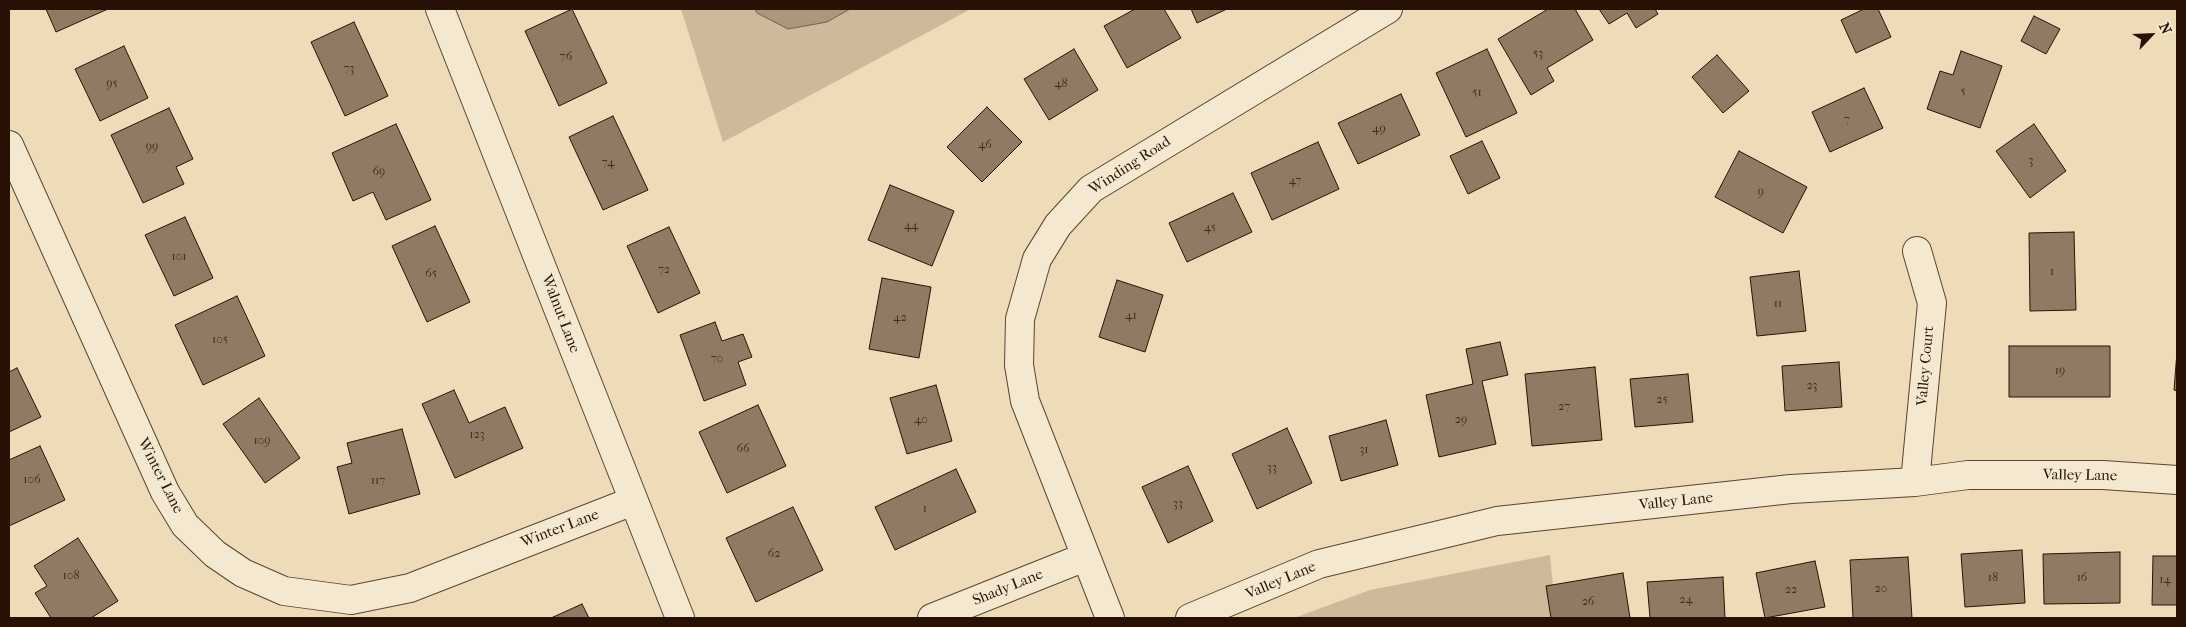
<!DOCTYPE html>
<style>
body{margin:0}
#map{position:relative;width:2186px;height:627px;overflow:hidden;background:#eedcb8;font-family:"IM FELL French Canon",serif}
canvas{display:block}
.frame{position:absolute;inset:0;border:10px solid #281206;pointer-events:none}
.north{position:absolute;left:2126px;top:10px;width:50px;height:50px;-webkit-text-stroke:4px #f4e8d1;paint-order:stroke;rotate:65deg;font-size:14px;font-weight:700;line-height:20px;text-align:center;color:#281206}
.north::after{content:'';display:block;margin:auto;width:18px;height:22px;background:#281206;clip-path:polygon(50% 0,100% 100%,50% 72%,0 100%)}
</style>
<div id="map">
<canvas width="2186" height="627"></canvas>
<div class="frame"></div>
<div class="north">N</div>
</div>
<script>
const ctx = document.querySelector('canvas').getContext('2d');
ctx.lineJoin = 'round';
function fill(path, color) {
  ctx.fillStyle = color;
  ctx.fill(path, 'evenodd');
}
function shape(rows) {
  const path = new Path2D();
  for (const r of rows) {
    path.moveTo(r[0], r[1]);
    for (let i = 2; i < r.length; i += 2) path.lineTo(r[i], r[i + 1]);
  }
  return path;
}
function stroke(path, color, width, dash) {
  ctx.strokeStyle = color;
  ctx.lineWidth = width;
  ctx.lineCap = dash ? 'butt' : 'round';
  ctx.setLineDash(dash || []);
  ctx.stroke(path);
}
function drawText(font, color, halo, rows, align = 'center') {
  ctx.font = font + ' "IM FELL French Canon",serif';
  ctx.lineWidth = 4;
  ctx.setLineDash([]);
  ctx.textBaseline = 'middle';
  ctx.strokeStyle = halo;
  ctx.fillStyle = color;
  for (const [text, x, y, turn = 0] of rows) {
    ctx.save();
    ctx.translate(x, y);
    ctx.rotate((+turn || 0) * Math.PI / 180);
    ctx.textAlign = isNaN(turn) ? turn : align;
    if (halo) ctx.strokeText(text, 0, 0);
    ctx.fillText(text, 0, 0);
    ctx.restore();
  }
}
fill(shape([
 [681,9,971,9,723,142],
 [1550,555,1556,618,1294,618,1370,590]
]), '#ccba9a');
const water = shape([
 [755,9,850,9,827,22,788,29,757,13,755,9]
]);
fill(water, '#ab977b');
stroke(water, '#77624c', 1);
const building = shape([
 [46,9,108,9,56,32,46,9],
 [572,9,607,83,559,106,525,31,572,9],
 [1135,9,1164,9,1181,38,1127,68,1104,26,1135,9],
 [1191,9,1227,9,1197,23,1191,9],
 [1548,9,1575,9,1593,40,1547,68,1554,81,1531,95,1498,39,1548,9],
 [1599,9,1655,9,1658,14,1636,28,1627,13,1609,24,1599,9],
 [1864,9,1878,9,1891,37,1856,53,1841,20,1864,9],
 [2034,16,2060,29,2046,54,2021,41,2034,16],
 [354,22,388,96,345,116,311,42,354,22],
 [124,46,148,98,100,121,75,69,124,46],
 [1074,49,1098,90,1049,120,1024,79,1074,49],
 [1487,49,1517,113,1466,137,1436,73,1487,49],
 [1961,51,2002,66,1980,128,1927,109,1940,71,1953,75,1961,51],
 [1717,55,1749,91,1723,113,1692,77,1717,55],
 [1864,88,1883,128,1830,152,1812,112,1864,88],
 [1401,94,1420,135,1358,164,1338,123,1401,94],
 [987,107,1022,142,982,182,947,147,987,107],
 [169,108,193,159,176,167,184,184,143,203,111,135,169,108],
 [613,116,648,190,603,210,569,137,613,116],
 [396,124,431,200,386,220,373,192,353,201,332,153,396,124],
 [2034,124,2066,171,2030,198,1996,151,2034,124],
 [1482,141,1500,178,1468,194,1450,156,1482,141],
 [1318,142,1339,189,1272,220,1251,173,1318,142],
 [1739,151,1807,187,1783,233,1715,197,1739,151],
 [890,185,954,211,932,266,868,240,890,185],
 [1233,193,1252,232,1187,262,1169,223,1233,193],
 [185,217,213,278,174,296,145,235,185,217],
 [435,226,470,302,427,322,392,246,435,226],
 [669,227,700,293,658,313,627,246,669,227],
 [2074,232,2076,310,2030,311,2029,233,2074,232],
 [1799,271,1806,331,1757,336,1750,277,1799,271],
 [882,278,931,287,919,358,869,349,882,278],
 [1117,280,1163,295,1145,352,1099,337,1117,280],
 [237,296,265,356,203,385,175,325,237,296],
 [715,322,722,341,743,334,752,357,738,362,746,385,704,401,680,335,715,322],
 [1500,342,1508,375,1482,381,1496,444,1439,457,1426,395,1473,384,1466,349,1500,342],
 [2009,346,2110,346,2110,397,2009,397,2009,346],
 [2177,352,2177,391,2174,390,2177,352],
 [1839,362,1842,407,1785,411,1782,366,1839,362],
 [1595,367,1602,440,1532,446,1525,374,1595,367],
 [17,368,41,417,9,432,9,372,17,368],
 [1688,374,1693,422,1635,427,1630,379,1688,374],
 [936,385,952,441,907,454,890,398,936,385],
 [454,390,469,423,505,407,523,448,455,478,422,404,454,390],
 [259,398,300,458,265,483,223,424,259,398],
 [758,405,786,466,727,493,699,432,758,405],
 [1386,420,1398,465,1341,481,1329,436,1386,420],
 [1287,428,1312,483,1257,509,1232,454,1287,428],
 [402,429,420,494,349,514,337,467,352,463,347,443,402,429],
 [40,446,65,500,9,526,9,460,40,446],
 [1188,466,1213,521,1168,543,1142,487,1188,466],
 [956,469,976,512,895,550,875,507,956,469],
 [793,507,823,570,756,602,726,538,793,507],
 [78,538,118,601,91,618,51,618,35,593,47,586,34,566,78,538],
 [2022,550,2025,603,1965,607,1961,554,2022,550],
 [2120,552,2120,603,2044,604,2043,554,2120,552],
 [2153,556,2177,556,2177,605,2152,605,2153,556],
 [1908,557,1912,618,1853,618,1850,560,1908,557],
 [1815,561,1825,607,1765,618,1756,573,1815,561],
 [1623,573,1630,618,1551,618,1546,586,1623,573],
 [1723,577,1725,618,1650,618,1647,582,1723,577],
 [582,604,589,618,551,618,582,604]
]);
fill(building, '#8f7b63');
stroke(building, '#281206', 1);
const street = shape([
 [440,9,680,618],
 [9,145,165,492,185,525,215,554,243,573,284,591,351,600,410,588,633,501],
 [1915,482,1932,303,1917,251],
 [932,618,1085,557],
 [1110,618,1025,401,1019,365,1020,319,1037,259,1058,225,1091,189,1388,9],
 [1190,618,1319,564,1497,521,1791,489,1915,482,1968,475,2103,475,2177,480]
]);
stroke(street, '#5a4432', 30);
stroke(street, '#f4e8d1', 28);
drawText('12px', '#422c1d', null, [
 ["53",1538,54],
 ["76",566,57],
 ["73",349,69],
 ["95",112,84],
 ["48",1061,84],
 ["5",1963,92],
 ["51",1477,93],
 ["7",1847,120],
 ["49",1379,129],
 ["46",985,145],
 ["99",152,147],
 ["3",2031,161],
 ["74",608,163],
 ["69",379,172],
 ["47",1295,181],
 ["9",1761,192],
 ["44",911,226],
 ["45",1210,228],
 ["101",179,257],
 ["72",664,270],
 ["1",2052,272],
 ["65",431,274],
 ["11",1778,304],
 ["41",1131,316],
 ["42",900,318],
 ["105",220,340],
 ["70",717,359],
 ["19",2060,371],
 ["23",1812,386],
 ["25",1662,400],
 ["27",1564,407],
 ["40",921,420],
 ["29",1461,420],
 ["123",477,435],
 ["109",262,441],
 ["66",743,449],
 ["31",1364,450],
 ["33",1272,468],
 ["106",32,480],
 ["117",378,481],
 ["33",1178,504],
 ["1",925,509],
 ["62",774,554],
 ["108",71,576],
 ["18",1993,578],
 ["16",2082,578],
 ["14",2165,580],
 ["20",1881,589],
 ["22",1791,590],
 ["24",1686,600],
 ["26",1588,602]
]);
drawText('15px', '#281206', '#f4e8d1', [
 ["Winding Road",1130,166,-33],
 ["Walnut Lane",560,314,69],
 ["Valley Court",1926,366,-85],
 ["Winter Lane",160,476,63],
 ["Valley Lane",2080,476,1],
 ["Valley Lane",1676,502,-6],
 ["Winter Lane",560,529,-21],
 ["Valley Lane",1281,581,-23],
 ["Shady Lane",1008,588,-22]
]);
</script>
